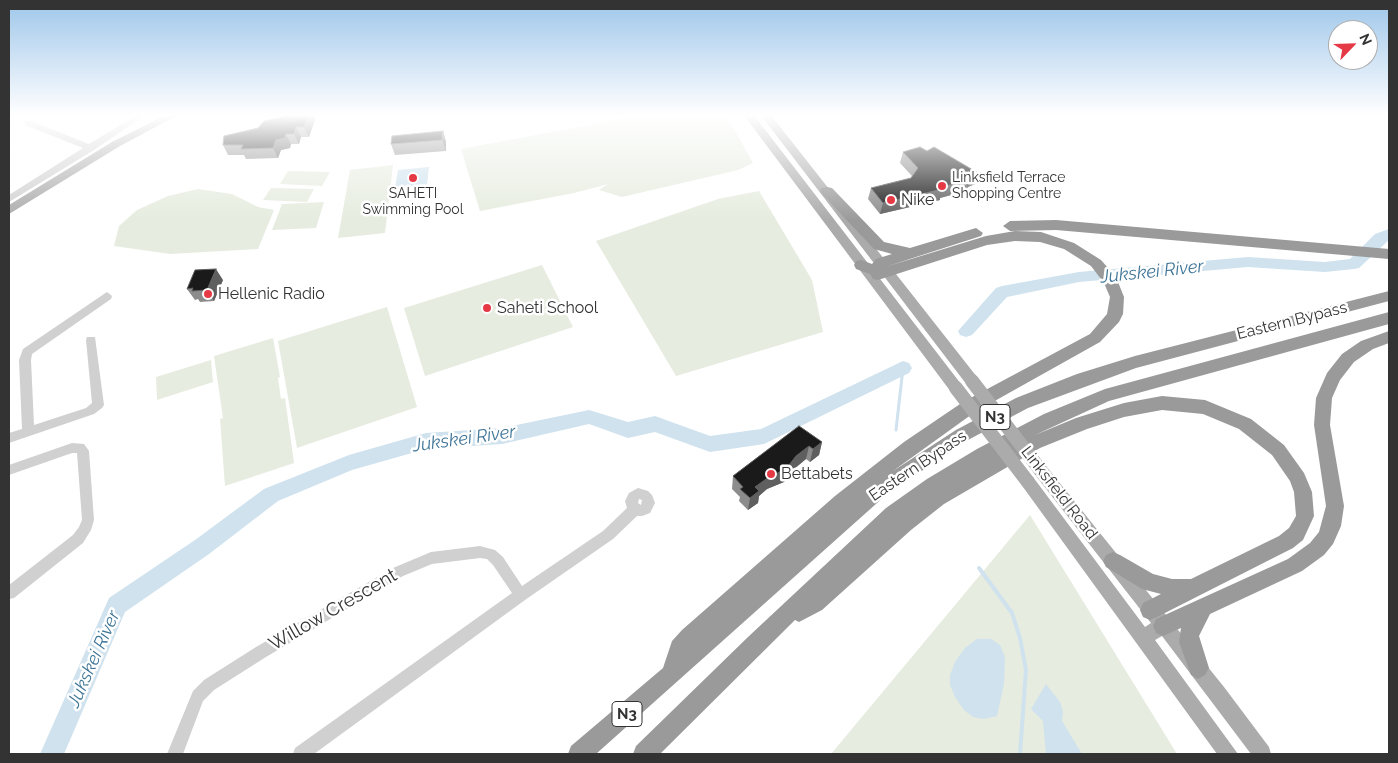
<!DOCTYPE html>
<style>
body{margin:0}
#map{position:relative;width:1398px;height:763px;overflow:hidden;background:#fff;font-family:Raleway,sans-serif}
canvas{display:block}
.frame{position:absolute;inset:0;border:10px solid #333;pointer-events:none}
.north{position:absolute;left:1328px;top:20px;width:50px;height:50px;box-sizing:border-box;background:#fff;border:1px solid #adadad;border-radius:50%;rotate:66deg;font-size:14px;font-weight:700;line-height:20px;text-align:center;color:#333}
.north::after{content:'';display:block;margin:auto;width:18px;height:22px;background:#e63946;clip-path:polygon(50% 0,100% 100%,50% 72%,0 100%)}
</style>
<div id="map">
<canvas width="1398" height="763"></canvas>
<div class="frame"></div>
<div class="north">N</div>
</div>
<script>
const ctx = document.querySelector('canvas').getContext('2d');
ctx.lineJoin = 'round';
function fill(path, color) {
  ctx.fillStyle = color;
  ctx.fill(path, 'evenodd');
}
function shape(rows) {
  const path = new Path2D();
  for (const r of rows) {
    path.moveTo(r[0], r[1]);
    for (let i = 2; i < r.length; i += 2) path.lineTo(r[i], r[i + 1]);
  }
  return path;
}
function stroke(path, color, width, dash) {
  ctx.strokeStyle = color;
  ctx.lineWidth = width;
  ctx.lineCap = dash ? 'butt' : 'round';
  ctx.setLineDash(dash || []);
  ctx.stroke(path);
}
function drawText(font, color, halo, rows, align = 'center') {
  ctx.font = font + ' Raleway,sans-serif';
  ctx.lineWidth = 5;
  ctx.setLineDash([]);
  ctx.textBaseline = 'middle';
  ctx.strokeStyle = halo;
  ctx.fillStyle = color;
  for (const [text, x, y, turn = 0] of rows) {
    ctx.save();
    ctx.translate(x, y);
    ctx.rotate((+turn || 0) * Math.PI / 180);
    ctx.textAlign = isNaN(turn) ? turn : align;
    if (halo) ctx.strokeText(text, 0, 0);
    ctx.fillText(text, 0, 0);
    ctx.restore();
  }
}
fill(shape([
 [648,114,726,114,753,163,738,170,622,197,599,190,608,184,574,193,480,211,461,149],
 [393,165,385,233,338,238,350,170],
 [288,171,330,172,322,186,280,184],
 [271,188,314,189,307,202,263,200],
 [198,189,232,194,258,207,274,210,258,249,170,254,114,246,119,226,137,210,168,196],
 [759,191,812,280,823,332,676,376,596,241,718,199],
 [324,202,316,228,272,230,282,204],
 [542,265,573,327,425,376,404,308],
 [387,307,417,407,297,448,278,341],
 [273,338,280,377,278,378,281,399,285,398,294,463,225,486,220,419,223,418,214,356],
 [211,360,213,382,157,400,156,377],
 [1030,515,1177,754,831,754]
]), '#e6ecdf');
fill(shape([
 [429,167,427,185,395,188,398,170],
 [977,639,991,639,1000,645,1005,657,1004,684,997,716,984,719,973,717,964,710,955,697,950,685,950,675,955,662,965,648],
 [1046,684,1060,702,1063,712,1062,721,1082,754,1046,754,1043,721,1031,709]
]), '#cfe2ee');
stroke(shape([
 [896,430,903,368]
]), '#cfe2ee', 3);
stroke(shape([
 [979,568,1012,613,1020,638,1026,670,1020,754]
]), '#cfe2ee', 4);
fill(shape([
 [1389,229,1389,240,1359,268,1354,269,1325,272,1248,267,1079,282,1007,297,972,335,966,337,960,335,958,331,996,288,1002,286,1079,272,1248,257,1325,262,1350,259,1375,234,1389,229],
 [903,361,909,363,912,368,909,373,764,444,710,452,655,432,628,438,589,424,502,444,426,449,352,470,278,501,209,554,125,612,64,754,40,754,109,598,195,540,264,489,349,455,426,433,502,428,589,410,628,422,655,416,710,436,761,429,903,361]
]), '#cfe2ee');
fill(shape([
 [138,114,147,114,94,150,9,202,9,195,83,148,25,125,25,121,31,121,89,144,138,114],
 [107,292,112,296,111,299,32,354,31,360,34,425,86,408,92,403,86,340,87,337,95,337,104,405,102,408,94,414,9,443,9,433,22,429,19,360,23,349,107,292],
 [72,443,84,444,89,451,94,520,91,530,83,543,14,598,9,599,9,585,73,535,79,527,82,520,77,453,72,453,9,475,9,465,72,443],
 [638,488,648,491,652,495,655,503,650,513,642,516,637,516,613,539,525,600,314,754,293,754,295,748,512,593,493,565,487,559,480,558,432,564,403,576,266,657,214,690,203,701,183,754,167,754,193,691,204,680,256,647,393,568,431,552,480,546,495,550,503,557,522,586,603,531,627,508,625,501,629,493,638,488],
 [639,499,642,500,641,505,638,503,639,499]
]), '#d0d0d0');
fill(shape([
 [168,114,180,114,120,146,9,214,9,205,112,142,168,114],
 [743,114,753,114,961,384,963,388,961,392,951,392,743,114],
 [760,114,770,114,977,377,979,381,977,385,967,385,760,114],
 [1045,469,1050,471,1224,687,1269,747,1271,754,1251,754,1162,636,1155,640,1238,754,1217,754,1023,487,1020,482,1023,477,1028,475,1033,477,1145,627,1151,623,1040,481,1037,476,1040,471,1045,469]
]), '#ababab');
fill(shape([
 [827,187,832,188,884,242,910,248,976,228,983,233,981,236,885,267,986,236,1015,231,1041,232,1074,243,1101,260,1116,277,1124,297,1123,314,1119,322,1100,342,975,412,893,471,956,430,1016,398,1077,374,1135,356,1389,291,1389,301,1136,368,1028,408,968,440,886,495,596,754,568,754,571,746,663,668,672,641,682,630,835,496,904,442,963,402,1090,334,1107,314,1110,297,1104,283,1091,266,1064,249,1040,242,1015,241,987,245,878,280,873,279,870,274,856,269,854,265,856,261,861,260,872,264,876,259,892,254,874,249,822,194,820,191,822,188,827,187],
 [1056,220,1389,249,1389,259,1056,230,1010,231,1003,226,1010,221,1056,220],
 [1389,312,1389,324,1109,401,1035,435,1076,418,1124,403,1162,396,1205,400,1251,419,1284,445,1304,473,1312,492,1314,516,1303,540,1293,548,1157,617,1150,620,1143,617,1140,610,1143,603,1161,594,1142,589,1106,567,1103,561,1106,555,1113,552,1120,555,1153,574,1172,579,1191,579,1279,536,1289,528,1296,516,1294,492,1290,481,1272,455,1239,429,1203,414,1162,410,1124,417,1087,429,1040,448,944,504,911,530,822,610,799,622,795,620,660,754,633,754,636,746,748,637,886,508,927,479,977,449,1044,414,1105,389,1389,312],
 [1389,331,1389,343,1373,349,1354,362,1340,380,1332,398,1330,425,1344,506,1341,526,1333,544,1324,555,1302,571,1210,614,1199,636,1209,668,1205,675,1198,679,1191,675,1179,642,1181,628,1163,636,1156,633,1153,626,1156,619,1288,559,1310,543,1319,532,1326,506,1314,425,1316,398,1327,373,1342,354,1361,341,1389,331]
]), '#9a9a9a');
stroke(shape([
 [972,381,1045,476],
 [956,388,1028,482]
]), '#ababab', 14);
fill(shape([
 [281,114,316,114,309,137,301,137,299,144,291,144,290,148,281,150,278,158,246,159,244,155,228,155,223,145,258,128,283,117],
 [443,131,446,142,446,151,395,155,391,144],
 [903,152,975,184,968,187,966,191,940,198,940,200,880,214,868,199,871,188,911,178,912,176,900,163],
 [223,280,214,301,200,302,198,299,195,300,187,289],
 [799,426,822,442,819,455,810,462,806,459,794,469,784,482,767,489,759,496,758,503,748,510,739,501,740,497,732,489,733,476]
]), '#8c8c8c');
fill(shape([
 [309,114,317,114,309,137,304,127],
 [296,127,301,137,299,144,294,134],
 [443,131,446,142,446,151,442,140],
 [286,134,291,144,290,148,281,150,278,158,273,148,276,140],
 [978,173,975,184,968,187,966,191,940,198,940,200,880,214,883,203,942,187,968,178],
 [216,269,223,280,214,301,207,290],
 [822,442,819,455,810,462,813,449],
 [809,446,806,459,794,469,784,482,767,489,759,496,758,503,748,510,750,498,755,487]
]), '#5f5f5f');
const building = shape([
 [296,114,309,114,304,127,296,127,294,134,286,134,285,138,276,140,273,148,241,149,243,145,223,145,224,136,258,128,264,121,297,114,296,114],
 [443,131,442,140,391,144,392,136,443,131],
 [920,147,927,151,934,147,978,173,968,178,970,180,942,187,943,189,883,203,871,188,911,178,918,168,903,152,920,147],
 [216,269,207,290,192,291,193,288,187,289,195,270,216,269],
 [799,426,822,442,813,449,809,446,796,456,786,469,769,477,755,487,759,491,750,498,740,489,743,487,733,476,799,426]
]);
fill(building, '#1a1a1a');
stroke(building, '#5f5f5f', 1);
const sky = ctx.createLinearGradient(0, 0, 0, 221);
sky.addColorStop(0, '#9ec6ea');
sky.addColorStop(0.52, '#fff');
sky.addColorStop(1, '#ffffff00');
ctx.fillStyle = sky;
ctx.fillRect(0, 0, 1398, 221);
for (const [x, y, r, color] of [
 [413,178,5,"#e63946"],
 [942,186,5,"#e63946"],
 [891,200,5,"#e63946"],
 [208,294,5,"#e63946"],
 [487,308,5,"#e63946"],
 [771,474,5,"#e63946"]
]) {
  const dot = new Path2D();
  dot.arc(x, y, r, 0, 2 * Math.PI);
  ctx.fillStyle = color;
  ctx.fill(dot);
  stroke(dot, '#fff', 2);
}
drawText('14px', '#333', '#fff', [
 ["Linksfield Terrace",952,178],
 ["Shopping Centre",952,194],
 ["SAHETI",413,194,"center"],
 ["Swimming Pool",413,210,"center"]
], 'left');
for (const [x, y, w] of [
 [995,417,30],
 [627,714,30]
]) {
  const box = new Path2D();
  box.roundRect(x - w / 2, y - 12.5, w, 25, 4);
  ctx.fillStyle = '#fff';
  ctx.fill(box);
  stroke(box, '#333', 1);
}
drawText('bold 15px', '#333', null, [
 ["N3",995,417],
 ["N3",627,714]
]);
drawText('16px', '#333', '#fff', [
 ["Nike",901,200],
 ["Hellenic Radio",218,294],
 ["Saheti School",497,308],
 ["Bettabets",781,474]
], 'left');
drawText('16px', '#333', '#fff', [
 ["Eastern Bypass",1292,321,-14],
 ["Eastern Bypass",918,466,-34],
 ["Linksfield Road",1059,493,52]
]);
drawText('italic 18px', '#3f7597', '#fff', [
 ["Jukskei River",1152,272,-6],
 ["Jukskei River",464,439,-8],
 ["Jukskei River",94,659,-66]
]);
drawText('19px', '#333', '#fff', [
 ["Willow Crescent",333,610,-30]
]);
</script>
